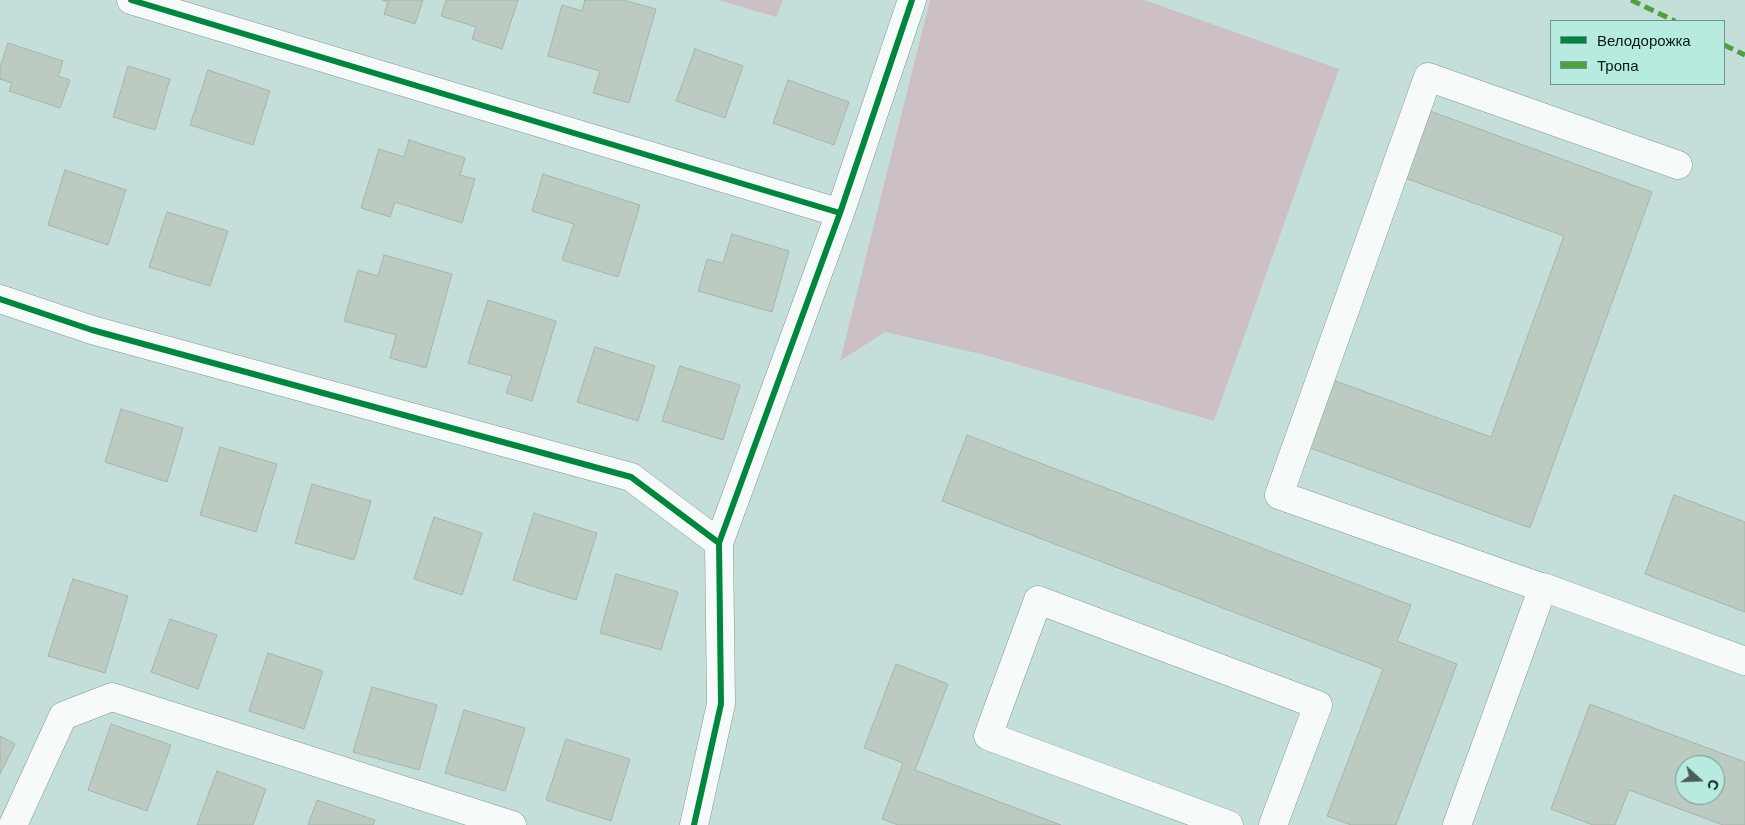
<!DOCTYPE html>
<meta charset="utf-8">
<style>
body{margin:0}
#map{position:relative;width:1745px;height:825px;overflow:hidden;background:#c4dfda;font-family:Barlow,sans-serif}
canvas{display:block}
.legend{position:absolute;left:1550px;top:20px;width:175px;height:65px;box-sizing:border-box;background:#b8ebe0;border:1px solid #70978f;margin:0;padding:6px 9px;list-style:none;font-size:15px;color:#051915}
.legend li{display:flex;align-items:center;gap:10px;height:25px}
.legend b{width:25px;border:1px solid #70978f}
.north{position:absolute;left:1675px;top:755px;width:50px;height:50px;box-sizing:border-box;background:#b8ebe0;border:1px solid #70978f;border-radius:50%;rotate:110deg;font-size:14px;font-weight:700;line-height:20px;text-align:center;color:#051915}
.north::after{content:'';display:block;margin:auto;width:18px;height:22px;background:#485e5a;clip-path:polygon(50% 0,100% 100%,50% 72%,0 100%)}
</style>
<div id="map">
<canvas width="1745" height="825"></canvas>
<ul class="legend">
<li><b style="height:6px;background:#00873e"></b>Велодорожка</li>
<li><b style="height:6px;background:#4ca140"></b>Тропа</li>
</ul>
<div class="north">С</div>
</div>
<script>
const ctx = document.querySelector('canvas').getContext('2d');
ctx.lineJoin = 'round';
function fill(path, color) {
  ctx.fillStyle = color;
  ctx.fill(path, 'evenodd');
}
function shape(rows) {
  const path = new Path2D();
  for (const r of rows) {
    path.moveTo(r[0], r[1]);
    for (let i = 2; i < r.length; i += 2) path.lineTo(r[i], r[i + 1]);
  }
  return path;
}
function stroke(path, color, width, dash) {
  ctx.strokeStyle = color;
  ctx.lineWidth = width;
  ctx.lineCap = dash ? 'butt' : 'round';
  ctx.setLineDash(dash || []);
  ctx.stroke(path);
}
fill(shape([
 [718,0,783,0,776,17],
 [930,0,1144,0,1339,69,1214,421,985,355,885,332,840,361]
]), '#ccc0c4');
const building = shape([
 [383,0,423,0,415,24,384,14,388,2,383,0],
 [446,0,518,0,502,49,472,39,476,27,441,16,446,0],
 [585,0,623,0,656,9,629,103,593,93,600,71,548,56,562,5,582,11,585,0],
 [8,43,63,61,58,76,70,80,60,108,9,91,12,83,0,79,0,67,8,43],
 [695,49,743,66,725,118,676,101,695,49],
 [128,66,170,79,155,130,113,117,128,66],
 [208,70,270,91,253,145,190,125,208,70],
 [788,80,849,102,834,145,773,123,788,80],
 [1430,111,1652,192,1530,528,1305,446,1330,379,1491,437,1564,236,1405,178,1430,111],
 [409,140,465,158,460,175,475,179,462,223,395,202,390,217,361,208,379,149,404,157,409,140],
 [65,170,126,190,108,245,48,225,65,170],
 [543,174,640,205,618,277,562,260,574,224,532,211,543,174],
 [167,212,228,231,210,286,149,267,167,212],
 [732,234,789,251,772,312,698,291,707,259,723,263,732,234],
 [384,255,452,274,426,368,390,358,396,335,344,321,358,270,378,276,384,255],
 [488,300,556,321,532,401,506,393,512,376,468,363,488,300],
 [595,347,655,366,638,421,577,402,595,347],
 [680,366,740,385,723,440,662,421,680,366],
 [121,409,183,428,167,482,105,462,121,409],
 [967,435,1411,605,1397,641,1457,664,1396,825,1351,825,1327,816,1383,669,942,501,967,435],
 [220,447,277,464,256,532,200,515,220,447],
 [312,484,371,501,354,560,295,543,312,484],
 [1674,495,1745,522,1745,612,1645,574,1674,495],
 [534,513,597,533,576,600,513,580,534,513],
 [434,517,482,533,462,595,414,579,434,517],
 [616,574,678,592,661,650,600,633,616,574],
 [73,579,128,596,105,673,48,656,73,579],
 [170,619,217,635,198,689,151,672,170,619],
 [268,653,323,671,304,729,249,711,268,653],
 [896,664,948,684,915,770,1061,825,898,825,882,819,903,763,864,748,896,664],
 [372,687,437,705,419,770,353,752,372,687],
 [1590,704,1745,762,1745,825,1723,825,1629,790,1615,825,1593,825,1551,809,1590,704],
 [1685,765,1715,765,1715,795,1685,795,1685,765],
 [464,710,525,728,505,791,445,773,464,710],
 [111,724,171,745,147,811,88,790,111,724],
 [0,736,15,744,0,774,0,736],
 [566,739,630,759,611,821,546,800,566,739],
 [217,771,266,789,253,825,197,825,217,771],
 [317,800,375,820,373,825,308,825,317,800]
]);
fill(building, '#bccac1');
stroke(building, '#a6b5ab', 1);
const minor = shape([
 [131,0,840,213],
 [0,299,92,330,631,477,719,543],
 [1543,588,1279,495,1428,77,1678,165],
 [13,825,63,716,112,697,512,825],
 [694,825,721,704,719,543,840,213,912,0],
 [1229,825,988,736,1038,600,1318,705,1273,825],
 [1457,825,1543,587,1745,661]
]);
stroke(minor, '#849995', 29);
stroke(minor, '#f6faf9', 28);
stroke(shape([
 [1631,0,1675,21],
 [1724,45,1745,55]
]), '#4ca140', 5, [10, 5]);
stroke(shape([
 [131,0,840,213],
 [0,299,92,330,631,477,719,543],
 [694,825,721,704,719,543,840,213,912,0]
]), '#00873e', 6);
</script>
